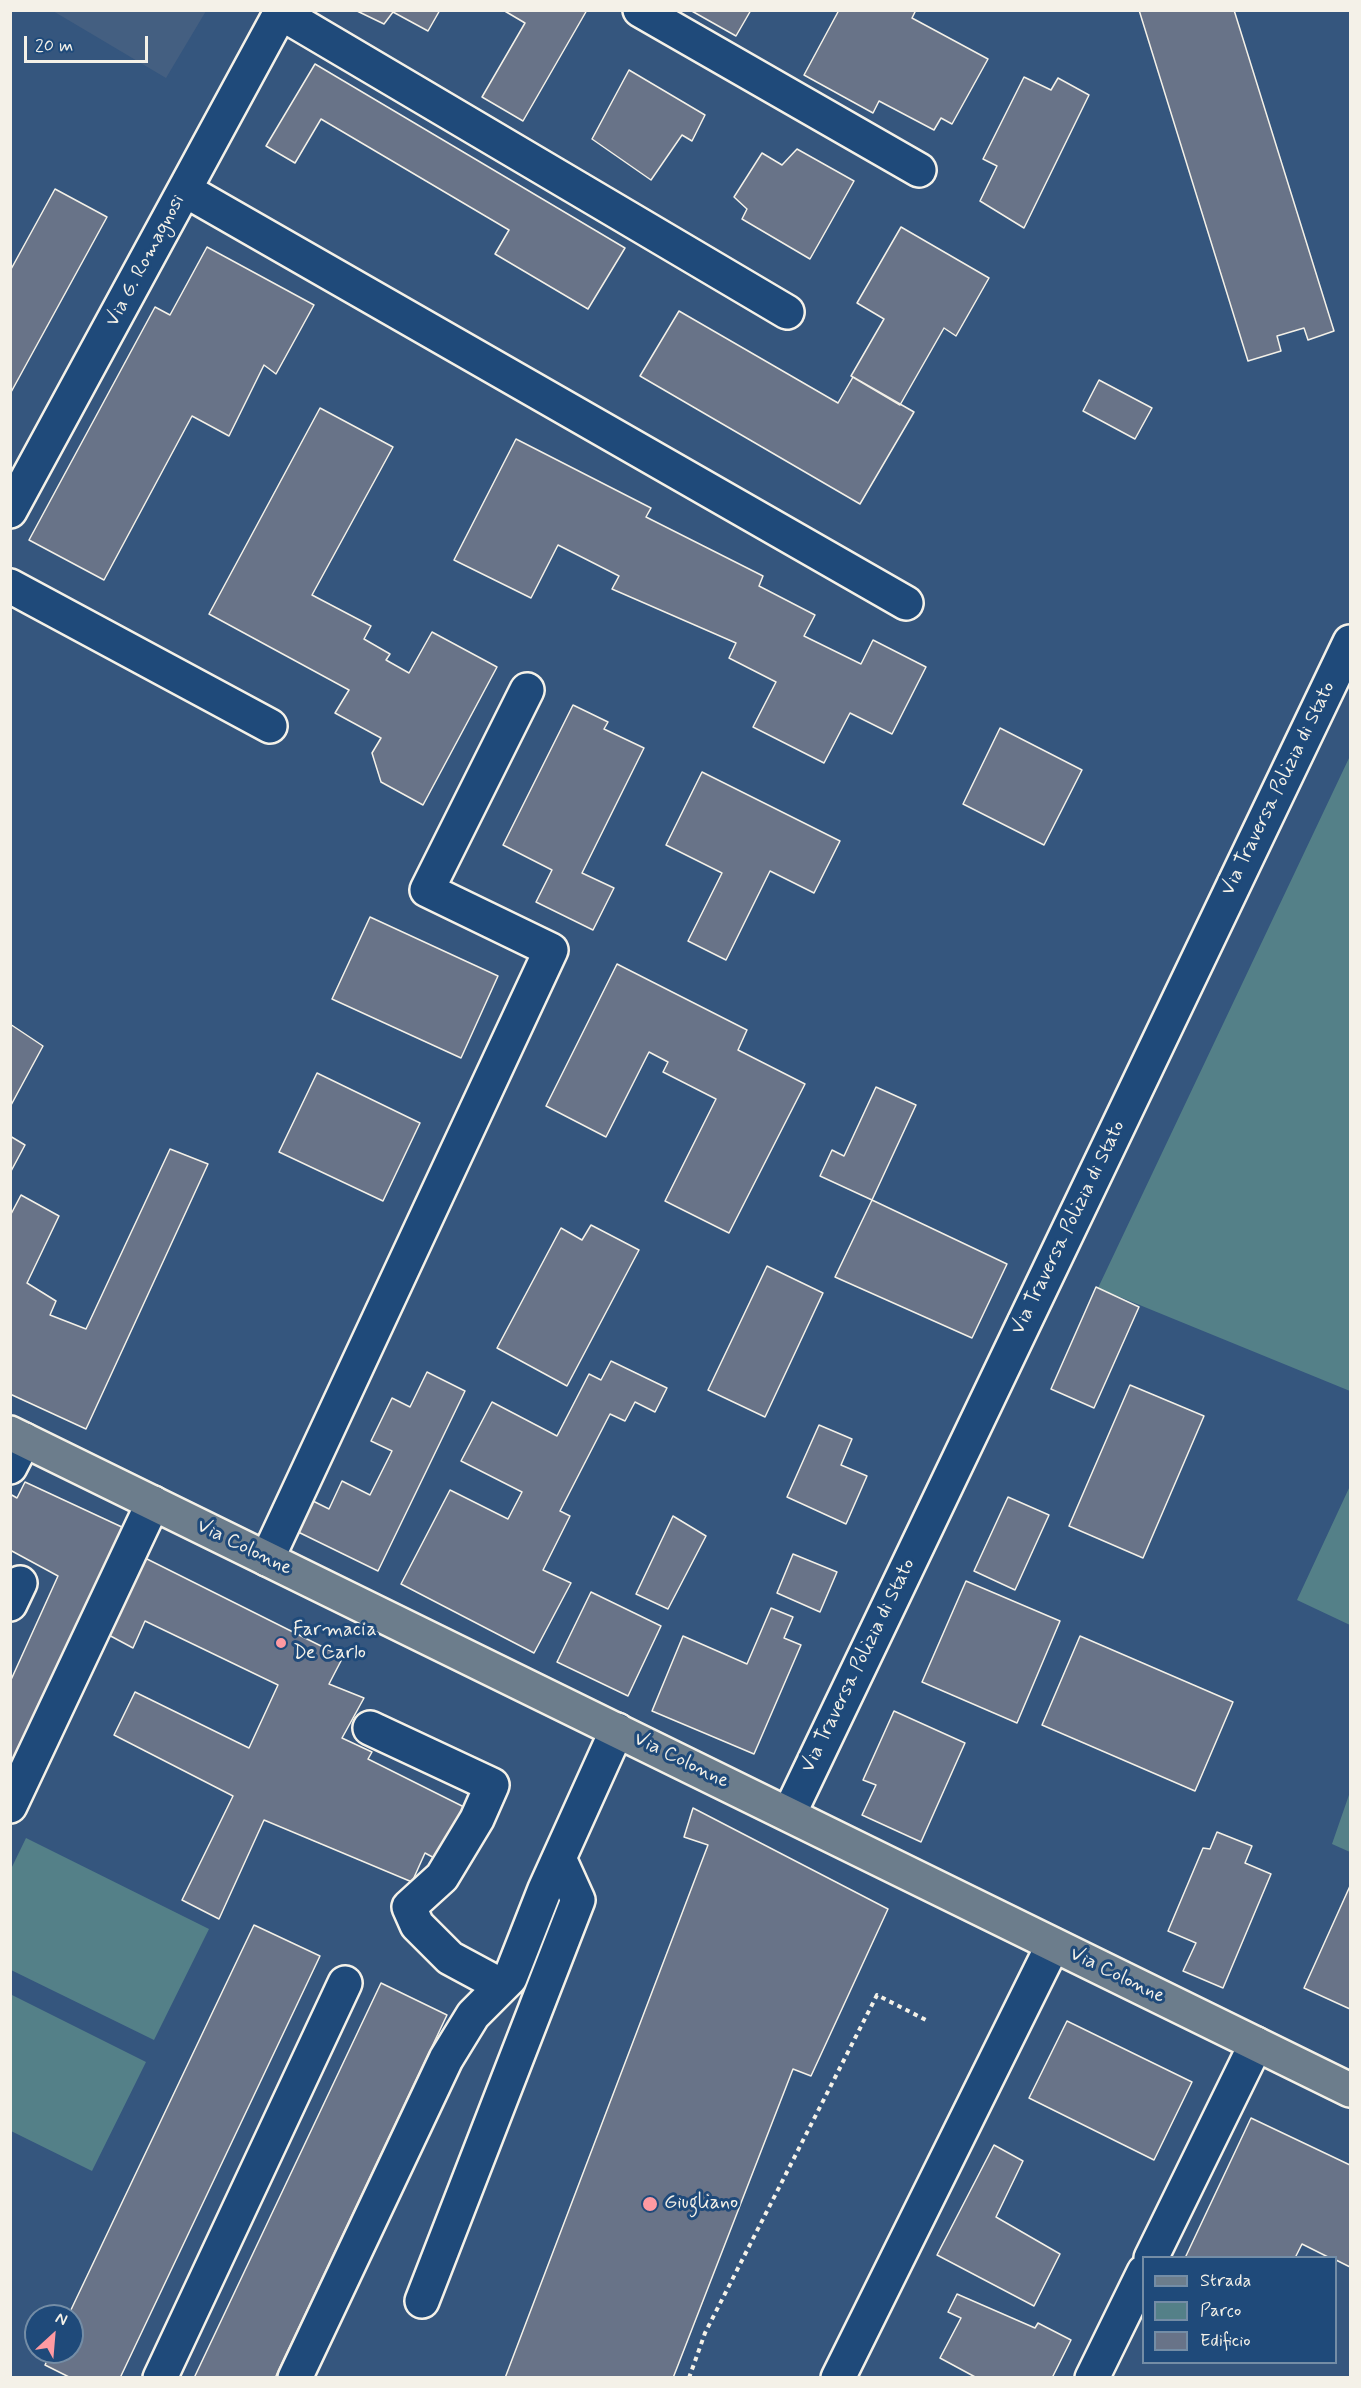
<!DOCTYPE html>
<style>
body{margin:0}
#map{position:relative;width:1361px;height:2388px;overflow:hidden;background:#35567e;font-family:Mynerve,sans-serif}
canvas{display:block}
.frame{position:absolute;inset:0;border:12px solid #f4f1e8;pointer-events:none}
.legend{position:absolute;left:1142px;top:2256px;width:195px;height:108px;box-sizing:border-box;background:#1f4a7a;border:2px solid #748da6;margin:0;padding:8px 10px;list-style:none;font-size:18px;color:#f4f1e8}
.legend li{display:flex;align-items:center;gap:12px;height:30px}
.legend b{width:30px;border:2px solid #748da6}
.north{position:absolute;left:24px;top:2304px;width:60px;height:60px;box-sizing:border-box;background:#1f4a7a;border:2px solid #748da6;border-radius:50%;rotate:26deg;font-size:16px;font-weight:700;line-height:24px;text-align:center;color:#f4f1e8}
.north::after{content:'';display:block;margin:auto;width:21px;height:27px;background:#ff9aa2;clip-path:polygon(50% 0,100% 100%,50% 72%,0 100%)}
.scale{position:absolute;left:24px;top:36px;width:124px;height:27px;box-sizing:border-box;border:3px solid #f4f1e8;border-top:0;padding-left:8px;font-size:18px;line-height:21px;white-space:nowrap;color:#f4f1e8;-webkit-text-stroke:4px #1f4a7a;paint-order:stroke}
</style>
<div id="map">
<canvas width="1361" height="2388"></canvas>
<div class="frame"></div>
<ul class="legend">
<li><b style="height:8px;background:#6c7d8c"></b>Strada</li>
<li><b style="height:16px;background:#548088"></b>Parco</li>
<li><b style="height:16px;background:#687388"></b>Edificio</li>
</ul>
<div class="north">N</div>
<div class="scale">20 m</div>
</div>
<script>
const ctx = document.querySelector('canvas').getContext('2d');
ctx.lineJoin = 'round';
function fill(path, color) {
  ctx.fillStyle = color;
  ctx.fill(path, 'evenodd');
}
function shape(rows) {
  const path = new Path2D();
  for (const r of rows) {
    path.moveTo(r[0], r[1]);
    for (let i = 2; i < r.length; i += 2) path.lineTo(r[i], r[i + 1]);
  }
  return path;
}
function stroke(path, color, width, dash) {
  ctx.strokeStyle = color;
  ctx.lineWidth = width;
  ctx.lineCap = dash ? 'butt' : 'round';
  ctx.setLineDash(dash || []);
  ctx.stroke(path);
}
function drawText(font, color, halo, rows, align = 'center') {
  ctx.font = font + ' Mynerve,sans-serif';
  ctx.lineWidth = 6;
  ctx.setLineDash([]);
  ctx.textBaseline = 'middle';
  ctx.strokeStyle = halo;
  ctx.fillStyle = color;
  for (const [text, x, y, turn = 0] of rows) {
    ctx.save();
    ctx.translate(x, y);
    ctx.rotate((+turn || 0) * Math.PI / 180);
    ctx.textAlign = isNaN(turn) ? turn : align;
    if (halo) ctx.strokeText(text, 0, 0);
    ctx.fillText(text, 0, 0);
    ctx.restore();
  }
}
fill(shape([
 [53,11,206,11,166,78]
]), '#445f81');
fill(shape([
 [1350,756,1350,1391,1098,1288],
 [1350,1486,1350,1625,1297,1600],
 [1350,1792,1350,1852,1332,1844],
 [26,1838,209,1929,154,2040,11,1970,11,1869],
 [10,1994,146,2062,92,2171,11,2131]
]), '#548088');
const building = shape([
 [355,10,440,10,428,31,393,12,384,24,355,10],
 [503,10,587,10,523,121,482,97,525,23,503,10],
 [690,10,751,10,736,36,690,10],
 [839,10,916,10,912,18,988,59,952,124,941,118,934,130,879,101,873,113,804,75,839,10],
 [1139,10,1234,10,1334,331,1308,340,1304,328,1277,336,1281,351,1248,361,1139,10],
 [315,64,625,248,588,309,495,254,509,230,321,119,295,163,266,146,315,64],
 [629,70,705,115,692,141,682,135,651,180,592,139,629,70],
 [1024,77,1051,90,1058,78,1089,95,1024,228,980,201,997,166,983,159,1024,77],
 [797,149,854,181,810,259,742,219,747,209,734,197,762,153,782,165,797,149],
 [55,189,107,217,10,394,10,271,55,189],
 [901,227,989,278,956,336,944,328,900,405,851,376,884,319,857,303,901,227],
 [207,247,314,305,276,374,264,365,229,436,192,416,104,580,29,540,155,307,170,315,207,247],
 [679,311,838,403,853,377,914,412,860,504,640,376,679,311],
 [1099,380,1152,408,1135,439,1083,411,1099,380],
 [320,408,393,447,312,595,371,626,364,639,390,654,386,660,409,673,432,632,497,667,423,805,381,782,372,753,381,738,335,713,349,690,209,614,320,408],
 [516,439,651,508,646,517,763,576,759,586,815,615,804,636,861,664,873,640,926,667,892,734,850,713,824,763,753,727,776,682,729,658,736,643,612,589,619,576,558,545,531,598,454,560,516,439],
 [573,705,608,722,604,729,644,748,582,873,614,888,593,930,536,902,552,870,503,845,573,705],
 [1000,728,1082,770,1044,845,963,804,1000,728],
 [702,772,840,841,814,893,770,871,726,960,688,941,722,873,666,845,702,772],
 [370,917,498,976,461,1058,332,999,370,917],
 [617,964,747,1030,738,1050,805,1084,729,1233,665,1201,716,1099,663,1072,668,1062,649,1052,606,1137,546,1106,617,964],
 [10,1024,43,1046,10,1107,10,1024],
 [317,1073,420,1123,383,1201,279,1152,317,1073],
 [876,1087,916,1105,872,1200,820,1176,832,1150,844,1156,876,1087],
 [10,1136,25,1145,10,1173,10,1136],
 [170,1149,208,1164,86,1429,10,1394,10,1216,21,1195,59,1216,27,1283,56,1301,50,1315,86,1329,170,1149],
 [872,1200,1007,1264,972,1338,835,1277,872,1200],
 [591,1225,639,1250,567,1386,497,1348,561,1228,582,1240,591,1225],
 [767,1266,823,1293,765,1417,708,1390,767,1266],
 [1096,1287,1139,1307,1094,1408,1051,1389,1096,1287],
 [611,1361,667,1388,655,1412,635,1402,625,1421,610,1414,560,1511,570,1516,543,1570,571,1583,534,1653,401,1584,450,1490,508,1519,522,1492,461,1461,492,1402,557,1436,589,1374,601,1380,611,1361],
 [427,1372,465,1391,378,1571,292,1529,307,1498,329,1509,342,1481,370,1495,392,1451,371,1441,392,1398,410,1407,427,1372],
 [1130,1385,1204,1416,1143,1558,1069,1526,1130,1385],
 [819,1425,852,1439,841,1465,867,1476,846,1524,787,1497,819,1425],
 [25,1482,124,1528,10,1770,10,1682,58,1576,10,1550,10,1494,17,1498,25,1482],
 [1008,1497,1049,1515,1015,1590,974,1571,1008,1497],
 [673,1516,706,1536,668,1609,636,1594,673,1516],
 [793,1554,837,1572,820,1612,777,1593,793,1554],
 [143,1557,343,1657,329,1684,364,1698,342,1738,372,1752,368,1759,464,1807,438,1860,425,1853,412,1882,264,1820,219,1919,182,1900,233,1796,114,1735,135,1692,249,1748,278,1685,145,1621,133,1648,105,1633,143,1557],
 [966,1581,1060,1621,1017,1723,922,1682,966,1581],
 [591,1592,661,1626,628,1696,557,1662,591,1592],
 [771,1608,793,1617,784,1638,801,1645,754,1754,652,1711,683,1636,747,1664,771,1608],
 [1080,1636,1233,1702,1195,1791,1042,1725,1080,1636],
 [894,1711,965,1743,921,1842,862,1815,876,1785,863,1780,894,1711],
 [693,1808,888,1909,811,2076,793,2069,673,2378,505,2378,708,1845,684,1837,693,1808],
 [1217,1832,1252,1846,1245,1863,1271,1874,1223,1988,1183,1971,1196,1943,1168,1931,1203,1848,1210,1849,1217,1832],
 [1350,1886,1350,2009,1304,1988,1350,1886],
 [254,1925,320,1956,120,2378,71,2378,45,2365,51,2352,72,2352,72,2316,68,2316,254,1925],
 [381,1983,447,2015,275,2378,194,2378,381,1983],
 [1067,2021,1192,2082,1154,2160,1029,2098,1067,2021],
 [1251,2118,1350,2165,1350,2267,1336,2260,1336,2258,1330,2258,1302,2244,1295,2258,1185,2258,1251,2118],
 [994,2145,1023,2161,996,2217,1060,2254,1034,2306,937,2255,994,2145],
 [957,2294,1035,2328,1038,2323,1071,2340,1052,2378,977,2378,940,2358,961,2318,948,2312,957,2294]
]);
fill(building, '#687388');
stroke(building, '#f4f1e8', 1.5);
const minor = shape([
 [640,10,919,170],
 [281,13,787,312],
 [185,190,906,603],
 [10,511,282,10],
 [10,586,270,726],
 [10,1467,24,1440],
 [267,1559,551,950,427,890,527,690],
 [10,1604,20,1583],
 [370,1728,492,1785,477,1819,442,1877,409,1907,417,1925,450,1958,502,1986],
 [10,1806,153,1503],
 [789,1814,1350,642],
 [1151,2258,1256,2044],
 [422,2301,578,1900,559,1858],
 [160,2378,345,1983],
 [295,2378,446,2059,473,2015,510,1978,545,1889,617,1730],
 [838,2378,1053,1945],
 [1092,2378,1144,2272]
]);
const major = shape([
 [10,1433,1350,2090]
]);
stroke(minor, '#f4f1e8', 38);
stroke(major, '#f4f1e8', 38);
stroke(shape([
 [689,2378,705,2333,877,1995,926,2020]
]), '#f4f1e8', 4, [4.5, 4.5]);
stroke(minor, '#1f4a7a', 33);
stroke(major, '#6c7d8c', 33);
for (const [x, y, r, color] of [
 [281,1643,6,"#ff9aa2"],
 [650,2204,8,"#ff9aa2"]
]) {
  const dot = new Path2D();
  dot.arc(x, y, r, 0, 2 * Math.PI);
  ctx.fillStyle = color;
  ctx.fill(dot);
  stroke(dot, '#1f4a7a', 2);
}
drawText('20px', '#f4f1e8', '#1f4a7a', [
 ["Via G. Romagnosi",146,261,-62],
 ["Via Traversa Polizia di Stato",1279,789,-64],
 ["Via Traversa Polizia di Stato",1069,1228,-64],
 ["Via Colonne",244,1548,26],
 ["Via Traversa Polizia di Stato",859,1666,-64],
 ["Via Colonne",681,1761,26],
 ["Via Colonne",1117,1976,26]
]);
drawText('20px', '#f4f1e8', '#1f4a7a', [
 ["Farmacia",293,1631],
 ["De Carlo",293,1654],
 ["Giugliano",664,2204]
], 'left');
</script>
